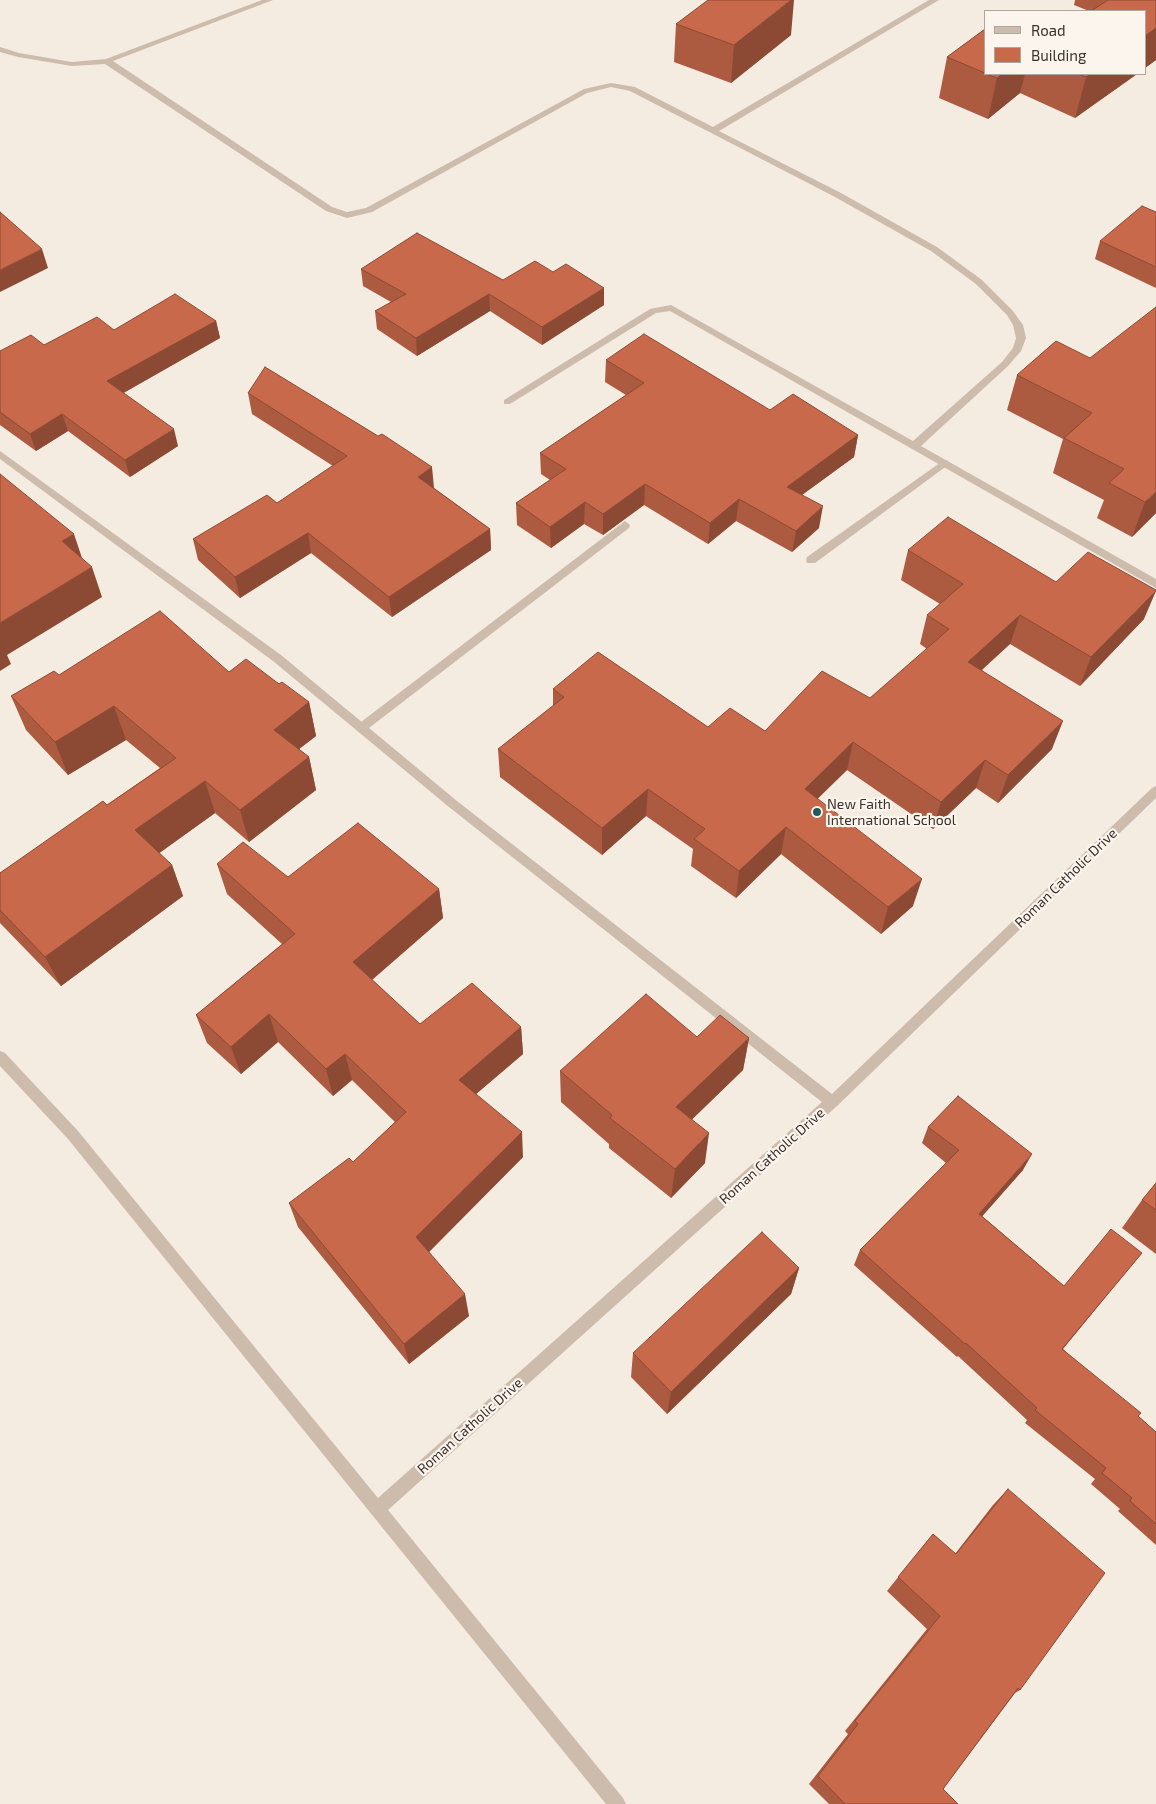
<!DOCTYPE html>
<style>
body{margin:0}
#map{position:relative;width:1156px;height:1804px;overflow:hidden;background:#f4ebe1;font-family:"Exo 2",sans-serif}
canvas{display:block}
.legend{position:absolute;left:984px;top:10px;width:162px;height:65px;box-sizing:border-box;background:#fbf5ee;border:1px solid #aea6a0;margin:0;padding:6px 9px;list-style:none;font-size:15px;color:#3b302b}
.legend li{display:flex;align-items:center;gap:10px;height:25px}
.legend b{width:25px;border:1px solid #aea6a0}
</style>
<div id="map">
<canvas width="1156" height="1804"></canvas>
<ul class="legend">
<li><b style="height:6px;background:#cdbbac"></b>Road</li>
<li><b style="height:14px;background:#c8694b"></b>Building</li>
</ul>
</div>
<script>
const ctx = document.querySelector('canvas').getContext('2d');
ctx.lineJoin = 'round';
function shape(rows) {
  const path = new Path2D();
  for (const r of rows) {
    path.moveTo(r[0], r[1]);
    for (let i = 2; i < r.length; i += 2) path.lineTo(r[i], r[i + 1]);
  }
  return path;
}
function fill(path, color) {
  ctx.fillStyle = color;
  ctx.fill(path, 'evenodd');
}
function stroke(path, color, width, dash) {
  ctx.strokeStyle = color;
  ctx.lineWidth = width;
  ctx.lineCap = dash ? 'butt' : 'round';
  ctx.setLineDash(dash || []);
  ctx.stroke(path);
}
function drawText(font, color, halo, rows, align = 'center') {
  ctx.font = font + ' "Exo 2",sans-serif';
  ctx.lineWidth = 4.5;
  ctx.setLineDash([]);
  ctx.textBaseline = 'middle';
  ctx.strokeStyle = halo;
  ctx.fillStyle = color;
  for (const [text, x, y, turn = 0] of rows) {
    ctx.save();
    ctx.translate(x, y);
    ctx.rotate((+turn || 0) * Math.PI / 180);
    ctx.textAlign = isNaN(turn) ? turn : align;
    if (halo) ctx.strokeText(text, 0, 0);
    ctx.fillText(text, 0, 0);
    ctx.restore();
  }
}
fill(shape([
 [944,460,948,461,948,465,815,563,807,563,806,560,807,557,944,460],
 [625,521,630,525,629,528,365,731,357,731,355,728,357,725,625,521]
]), '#cdbbac');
fill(shape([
 [262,0,273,0,113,61,332,207,347,212,366,208,584,89,611,83,635,87,713,127,929,0,939,0,719,131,841,193,937,247,982,280,1013,311,1023,325,1026,338,1021,351,1008,366,921,446,1156,579,1156,588,670,311,656,313,510,404,504,404,504,400,650,309,671,305,913,441,1002,362,1013,348,1016,338,1013,325,1007,315,976,284,931,251,835,197,630,91,611,87,587,93,372,212,347,218,326,211,105,64,72,66,18,57,0,52,0,47,19,53,72,62,106,59,262,0],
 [0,451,281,655,457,801,832,1094,1152,788,1156,786,1156,798,837,1106,388,1510,623,1798,626,1804,606,1804,68,1139,0,1066,0,1051,5,1053,78,1131,378,1498,822,1102,449,807,273,661,0,459,0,451]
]), '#cdbbac');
fill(shape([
 [1075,0,1156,0,1156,60,1145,68,1145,11,1089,11,1074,5],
 [676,24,791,35,731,83,674,62],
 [985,29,985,74,1137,74,1075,118,1020,93,988,119,939,98,947,57],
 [1156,212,1156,288,1095,259,1100,241],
 [361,269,503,280,604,305,542,345,490,311,417,356,377,329,375,311,391,302,363,286],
 [216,321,220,338,123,393,178,446,130,477,68,431,36,451,0,425,0,351,44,345,114,330],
 [1056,341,1156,513,1132,537,1097,518,1104,500,1053,473,1063,439,1007,410,1017,375],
 [606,360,770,410,858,435,854,457,802,495,819,528,792,552,736,521,708,544,644,505,603,535,584,524,551,548,517,525,516,503,550,480,541,474,540,453,626,395,605,382],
 [248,393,434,488,490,529,491,550,392,617,311,553,240,598,198,560,193,539,277,503,333,466,252,414],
 [908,550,1056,582,1144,619,1080,686,1010,644,982,670,1052,749,998,803,976,788,933,829,847,770,817,799,913,906,881,934,781,854,736,898,691,866,693,849,646,816,602,855,500,777,498,749,553,706,553,689,708,727,765,731,870,698,927,649,920,644,927,615,940,604,901,580],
 [229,672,279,684,309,702,316,736,299,749,309,757,316,790,249,842,215,813,159,853,172,865,183,896,61,986,0,923,0,873,107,805,160,768,126,740,68,775,26,730,11,696,59,675],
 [217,864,288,877,439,889,443,918,372,980,420,1024,521,1027,523,1054,476,1094,523,1157,429,1252,469,1316,409,1364,298,1227,289,1203,353,1162,395,1122,352,1080,333,1096,278,1042,241,1074,207,1043,196,1015,282,944,227,894],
 [697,1037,749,1038,743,1070,692,1119,705,1163,671,1198,609,1148,609,1144,561,1102,560,1071],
 [928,1127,1023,1170,982,1216,1064,1286,1130,1267,1063,1349,1156,1432,1156,1545,1118,1511,1120,1509,1091,1484,1095,1479,1025,1423,1027,1420,958,1356,957,1357,854,1265,860,1250,946,1163,922,1143],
 [1156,1183,1156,1254,1122,1228,1142,1200],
 [799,1268,791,1294,667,1414,631,1377,633,1353],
 [1008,1489,1020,1690,1015,1693,943,1789,958,1804,829,1804,809,1784,848,1734,845,1731,927,1629,887,1591,933,1534,955,1554,993,1505]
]), '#ac5a40');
fill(shape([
 [791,0,794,0,791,35,731,83,734,45],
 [1156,28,1156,60,1145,68,1145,36],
 [1002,74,1025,74,1020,93,988,119,997,78],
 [1091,74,1137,74,1075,118,1086,77],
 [42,249,48,268,0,292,0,270],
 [604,288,604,305,542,345,542,327],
 [489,294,490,311,417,356,416,338],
 [216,321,220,338,113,399,107,381],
 [62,414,68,431,36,451,30,434],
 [174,429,178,446,130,477,125,460],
 [858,435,854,457,784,508,787,487],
 [432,467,434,488,420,497,418,477],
 [645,484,644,505,603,535,603,514],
 [1156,492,1156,513,1132,537,1145,502],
 [739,499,736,521,708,544,710,523],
 [585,502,584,524,551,548,550,527],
 [823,506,819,528,792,552,796,531],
 [490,529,491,550,392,617,389,597],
 [308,533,311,553,240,598,235,577],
 [74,534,84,564,62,541],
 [92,567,102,597,7,655,11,664,0,671,0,623],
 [1156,591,1144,619,1080,686,1091,657],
 [1020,615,1010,644,959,690,968,662],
 [309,702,316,736,282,762,274,730],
 [114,706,126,740,68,775,55,742],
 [1063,721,1052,749,998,803,1008,775],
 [853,742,847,770,799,817,805,789],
 [309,757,316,790,249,842,240,810],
 [985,760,976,788,933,829,941,802],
 [205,781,215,813,147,862,135,830],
 [648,789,646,816,602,855,602,828],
 [786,827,781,854,736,898,739,871],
 [172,865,183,896,61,986,45,957],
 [922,879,913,906,881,934,888,907],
 [439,889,443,918,359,991,353,962],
 [269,1014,278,1042,241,1074,231,1047],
 [521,1027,523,1054,462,1106,459,1080],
 [749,1038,743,1070,673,1138,676,1107],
 [345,1054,352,1080,333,1096,326,1069],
 [522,1132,523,1157,421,1260,416,1237],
 [709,1133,705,1163,671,1198,675,1169],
 [1032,1154,1023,1170,971,1229,979,1214],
 [1142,1253,1130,1267,1052,1362,1062,1349],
 [799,1268,791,1294,667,1414,671,1392],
 [465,1294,469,1316,409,1364,404,1344]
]), '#8c4a34');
const building = shape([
 [708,0,791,0,734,45,676,24,708,0],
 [1108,0,1156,0,1156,28,1145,36,1145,11,1091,11,1108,0],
 [985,29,985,73,947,57,985,29],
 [986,74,1002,74,997,78,986,74],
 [1078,74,1091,74,1086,77,1078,74],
 [1142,206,1156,212,1156,267,1100,241,1142,206],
 [0,212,42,249,0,270,0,212],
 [417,233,503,280,535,261,553,272,566,264,604,288,542,327,489,294,416,338,375,311,406,294,361,269,417,233],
 [175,294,216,321,107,381,174,429,125,460,62,414,30,434,0,412,0,351,31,335,44,345,97,317,114,330,175,294],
 [1156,307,1156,492,1145,502,1109,483,1124,469,1064,438,1092,413,1017,375,1056,341,1090,358,1156,307],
 [644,334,770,410,793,394,858,435,787,487,823,506,796,531,739,499,710,523,645,484,603,514,585,502,550,527,516,503,566,469,540,453,644,383,606,360,644,334],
 [265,367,378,436,382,434,432,467,418,477,490,529,389,597,308,533,235,577,193,539,267,495,277,503,347,456,248,393,265,367],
 [0,474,74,534,62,541,92,567,0,623,0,474],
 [948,517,1056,582,1088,552,1156,590,1156,591,1091,657,1020,615,968,662,1063,721,1008,775,985,760,941,802,853,742,805,789,922,879,888,907,786,827,739,871,694,839,705,829,648,789,602,828,498,749,564,697,553,689,598,652,708,727,730,708,765,731,822,671,870,698,949,629,927,615,963,584,908,550,948,517],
 [160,611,229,672,246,659,279,684,282,682,309,702,274,730,309,757,240,810,205,781,135,830,172,865,45,957,0,910,0,873,103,801,107,805,176,758,114,706,55,742,11,696,54,671,59,675,160,611],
 [358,823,439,889,353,962,420,1024,472,983,521,1027,459,1080,522,1132,416,1237,465,1294,404,1344,289,1203,349,1158,353,1162,406,1112,345,1054,326,1069,269,1014,231,1047,196,1015,295,934,217,864,243,842,288,877,358,823],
 [646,994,697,1037,720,1015,749,1038,676,1107,709,1133,675,1169,610,1118,612,1115,560,1071,646,994],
 [958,1096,1032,1154,979,1214,1064,1286,1111,1229,1142,1253,1062,1349,1141,1413,1138,1416,1156,1432,1156,1524,1130,1501,1132,1498,1102,1473,1106,1468,1035,1410,1037,1408,966,1343,965,1344,860,1250,959,1150,928,1127,958,1096],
 [1156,1183,1156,1210,1142,1200,1156,1183],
 [762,1232,799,1268,671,1392,633,1353,762,1232],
 [1008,1489,1105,1573,1020,1690,1018,1688,943,1789,958,1804,845,1804,818,1776,858,1724,855,1721,940,1616,898,1577,933,1534,956,1554,1008,1489]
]);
fill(building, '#c8694b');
stroke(building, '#8c4a34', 1);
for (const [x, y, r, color] of [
 [817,812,5,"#1f5a5e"]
]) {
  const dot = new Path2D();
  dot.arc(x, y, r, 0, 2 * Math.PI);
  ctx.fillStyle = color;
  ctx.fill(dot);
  stroke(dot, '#fbf5ee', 2);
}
drawText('14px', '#3b302b', '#fbf5ee', [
 ["New Faith",827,804],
 ["International School",827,820]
], 'left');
drawText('14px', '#3b302b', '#fbf5ee', [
 ["Roman Catholic Drive",1066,878,-44],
 ["Roman Catholic Drive",772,1156,-42],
 ["Roman Catholic Drive",470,1426,-42]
]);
</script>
